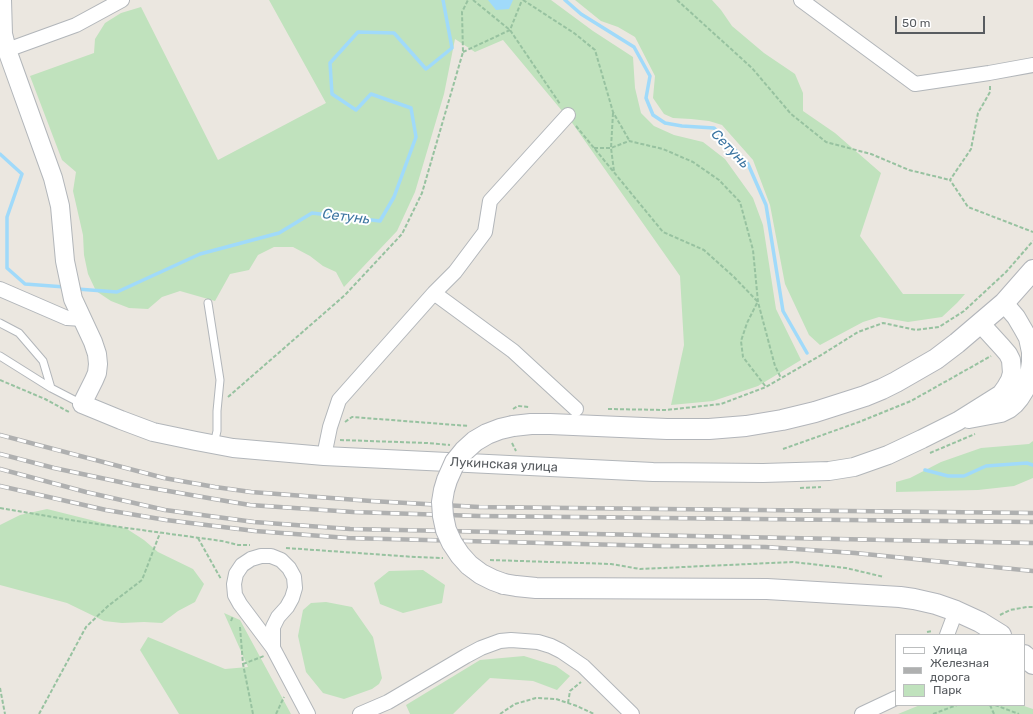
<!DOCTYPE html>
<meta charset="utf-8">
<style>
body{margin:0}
#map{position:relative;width:1033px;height:714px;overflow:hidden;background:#ebe7e0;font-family:Rubik,sans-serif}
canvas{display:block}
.legend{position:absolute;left:895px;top:634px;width:130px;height:72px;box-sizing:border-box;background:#fff;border:1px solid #bcbebf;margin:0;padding:5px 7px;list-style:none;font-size:12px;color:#585c60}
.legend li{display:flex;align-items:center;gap:8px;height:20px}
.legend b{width:20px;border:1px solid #bcbebf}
.scale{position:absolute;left:895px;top:16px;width:90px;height:18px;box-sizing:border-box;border:2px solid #585c60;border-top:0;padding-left:5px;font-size:12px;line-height:14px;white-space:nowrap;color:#585c60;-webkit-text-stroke:3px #fff;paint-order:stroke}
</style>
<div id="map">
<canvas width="1033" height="714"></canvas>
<ul class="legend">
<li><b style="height:5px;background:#fff"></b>Улица</li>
<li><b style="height:5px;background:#afb0b0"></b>Железная дорога</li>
<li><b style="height:11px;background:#c0e2bd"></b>Парк</li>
</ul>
<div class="scale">50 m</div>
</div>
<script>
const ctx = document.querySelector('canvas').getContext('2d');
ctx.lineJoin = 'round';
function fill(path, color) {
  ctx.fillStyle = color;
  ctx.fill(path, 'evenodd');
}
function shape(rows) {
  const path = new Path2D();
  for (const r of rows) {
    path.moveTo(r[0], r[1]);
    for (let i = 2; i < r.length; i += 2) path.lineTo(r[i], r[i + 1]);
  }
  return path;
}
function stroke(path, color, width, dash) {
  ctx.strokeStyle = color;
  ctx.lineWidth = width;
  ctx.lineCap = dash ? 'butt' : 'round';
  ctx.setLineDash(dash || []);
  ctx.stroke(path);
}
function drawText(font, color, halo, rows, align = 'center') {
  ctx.font = font + ' Rubik,sans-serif';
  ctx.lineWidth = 4;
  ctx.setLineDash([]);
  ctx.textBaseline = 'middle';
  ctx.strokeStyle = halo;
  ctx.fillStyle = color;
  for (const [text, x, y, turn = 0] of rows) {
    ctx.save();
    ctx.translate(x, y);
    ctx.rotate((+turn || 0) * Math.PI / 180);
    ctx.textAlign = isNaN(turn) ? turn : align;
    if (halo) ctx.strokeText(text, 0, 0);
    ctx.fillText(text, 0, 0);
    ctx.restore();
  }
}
fill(shape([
 [269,0,551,0,593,31,633,57,635,88,641,113,654,126,674,135,703,142,725,159,753,198,763,225,776,309,801,360,758,386,713,401,671,405,684,345,680,276,573,124,503,40,475,52,455,39,444,94,415,192,397,231,344,287,336,272,323,266,310,256,293,247,274,247,258,255,249,270,230,274,215,301,180,291,162,297,148,309,129,308,111,301,96,291,88,274,84,255,83,235,73,191,76,172,62,160,30,76,94,53,95,39,105,23,121,13,141,7,218,160,326,103],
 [575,0,712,0,721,10,732,26,764,53,795,74,803,93,803,111,835,133,881,173,860,236,903,294,965,294,957,303,942,317,908,322,879,317,863,322,820,345,809,335,785,284,770,205,753,160,722,125,709,121,691,119,673,118,664,114,653,98,655,76,635,37,618,27,601,21],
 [1033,441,1033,478,1014,486,978,490,896,492,896,482,910,478,941,462,981,448,1029,444],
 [47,509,127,529,144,540,158,552,193,569,204,584,195,602,178,611,162,623,144,622,122,623,104,621,67,603,0,585,0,525,20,515],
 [423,570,445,585,442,603,403,613,380,604,374,583,389,571],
 [326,602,352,607,373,637,382,678,379,684,372,689,344,699,323,693,306,672,298,636,303,610,311,603],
 [224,613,240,620,291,714,179,714,140,650,148,637,225,669,248,667],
 [524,656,556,666,570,676,557,690,533,681,490,678,453,714,410,714,406,705,480,660],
 [920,705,1021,705,1033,709,1033,714,898,714]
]), '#c0e2bd');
fill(shape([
 [488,0,513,0,509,9,496,10]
]), '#a0dafa');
stroke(shape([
 [565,0,581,14,634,47,650,76,646,98,653,115,665,123,682,126,714,128,748,164,766,205,783,311,807,353],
 [0,154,22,174,7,217,7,268,25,284,65,287],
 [77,289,117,292,200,254,279,233,312,213,380,221,394,197,416,137,411,108,371,94,356,110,332,94,330,63,358,32,394,33,426,69,452,48,443,0],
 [925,470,948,476,964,476,986,466,1027,463,1033,465]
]), '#a0dafa', 3.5);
const service = shape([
 [208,303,220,380,217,411,217,431,214,444],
 [0,323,19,333,43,361,51,388],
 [0,356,51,388,82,404]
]);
const minor = shape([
 [801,0,915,84,989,73,1033,65],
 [0,49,7,50,76,25,122,0],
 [0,289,67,318,83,319],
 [434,293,513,351,576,409],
 [324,456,330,427,339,400,434,293,455,272,485,232,490,201,568,115],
 [947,635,956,611],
 [273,648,273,627,278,617,287,607,292,598,295,588,294,577,289,568,281,560,271,556,261,556,251,559,242,565,236,574,234,584,235,595,240,604,273,648,308,714],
 [360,714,388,702,466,656,481,648,500,641,511,640,538,642,551,646,561,651,583,666,632,714],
 [862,714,896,698]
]);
const tertiary = shape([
 [2,0,3,34,7,50,53,178,60,206,65,261,73,299,93,342,97,354,98,364,97,373,94,380,82,404,121,420,153,432,196,441,233,448,324,456,653,472,763,473,829,471,854,467,888,455,922,439,958,421,1001,394,1006,387,1010,380,1012,373,1011,360,1008,354,1002,347,981,324],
 [969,419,1001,413,1009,409,1015,404,1020,398,1025,390,1028,382,1031,362,1031,352,1028,338,1023,329,1016,317,1004,303]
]);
const secondary = shape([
 [513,426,531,424,550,424,667,429,709,429,746,426,782,420,815,412,865,396,882,389,896,382,936,359,957,343,1004,303,1033,270],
 [504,584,516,586,536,588,767,589,900,597,914,599,936,604,956,611,980,622,1001,635],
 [1024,655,1033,664]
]);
stroke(service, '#b2b6ba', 9);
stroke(minor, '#b2b6ba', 16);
stroke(tertiary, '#b2b6ba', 20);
stroke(secondary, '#b2b5ba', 22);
stroke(shape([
 [473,0,510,30,560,104],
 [523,0,574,33,595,50,613,112,629,140],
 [677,0,752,68,791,114,826,142,871,154,909,170,950,180],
 [463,52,510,30,522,0],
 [990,86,990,92,978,113,971,149,950,180,968,207,1033,232],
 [613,113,611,148,614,171],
 [576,126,663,232,704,250,734,277,758,302],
 [594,148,611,148,629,141,663,149,693,162,719,180,740,202,753,250,758,302,775,366,781,378],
 [757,303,747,323,741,341,743,357,766,387],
 [0,380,45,399,69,412],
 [228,397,345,295,402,234,422,193,463,52,462,12,468,0],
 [513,409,518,406,529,407],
 [608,409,666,410,721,404,766,387,818,357,858,332,883,323,916,330,939,327,964,311,1006,272,1033,241],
 [345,422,352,417,469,426],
 [340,440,427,443,450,445],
 [512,443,516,451],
 [783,449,859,422,911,401,991,356],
 [930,453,975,434],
 [800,488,821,487],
 [0,508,83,522,222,541,238,545,250,545],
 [198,538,221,579],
 [286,548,415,557,443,558],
 [490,560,611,564,640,569,793,562,846,568,884,577],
 [1000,615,1010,610,1027,607,1033,607],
 [231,621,233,616],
 [240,627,243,664,253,714],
 [927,632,932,631],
 [243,664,264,656],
 [0,688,5,714],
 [568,703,570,691,581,682],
 [990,705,994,714],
 [995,705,1019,714],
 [39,714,86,627,108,606,142,580,160,533],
 [276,714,284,697],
 [500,714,515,704,536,698,556,699,577,706,594,714],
 [933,714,957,705]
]), '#97c2a0', 2, [4, 2]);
stroke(service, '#fff', 7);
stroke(minor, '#fff', 14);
stroke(tertiary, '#fff', 18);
stroke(secondary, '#fff', 20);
const rail = shape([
 [0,435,164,478,215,487,251,492,371,501,479,507,1033,513],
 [0,454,54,468,134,485,214,499,250,505,353,512,479,516,1033,522],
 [0,469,86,492,165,510,254,522,350,529,1033,543],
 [0,486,106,510,166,520,255,531,348,538,660,546,765,547,855,553,1033,571]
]);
stroke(rail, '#afb0b0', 4.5);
stroke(rail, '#fff', 3, [9]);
const secondaryBridge = shape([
 [504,584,493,580,481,574,469,565,460,555,452,543,446,530,443,516,442,502,444,490,447,480,455,462,464,451,475,441,487,434,500,429,513,426]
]);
stroke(secondaryBridge, '#b2b5ba', 22, []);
stroke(secondaryBridge, '#fff', 20);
drawText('13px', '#585c60', '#fff', [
 ["Лукинская улица",504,465,3]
]);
drawText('italic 14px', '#3d76a2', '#fff', [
 ["Сетунь",730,149,46],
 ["Сетунь",346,217,7]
]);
</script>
